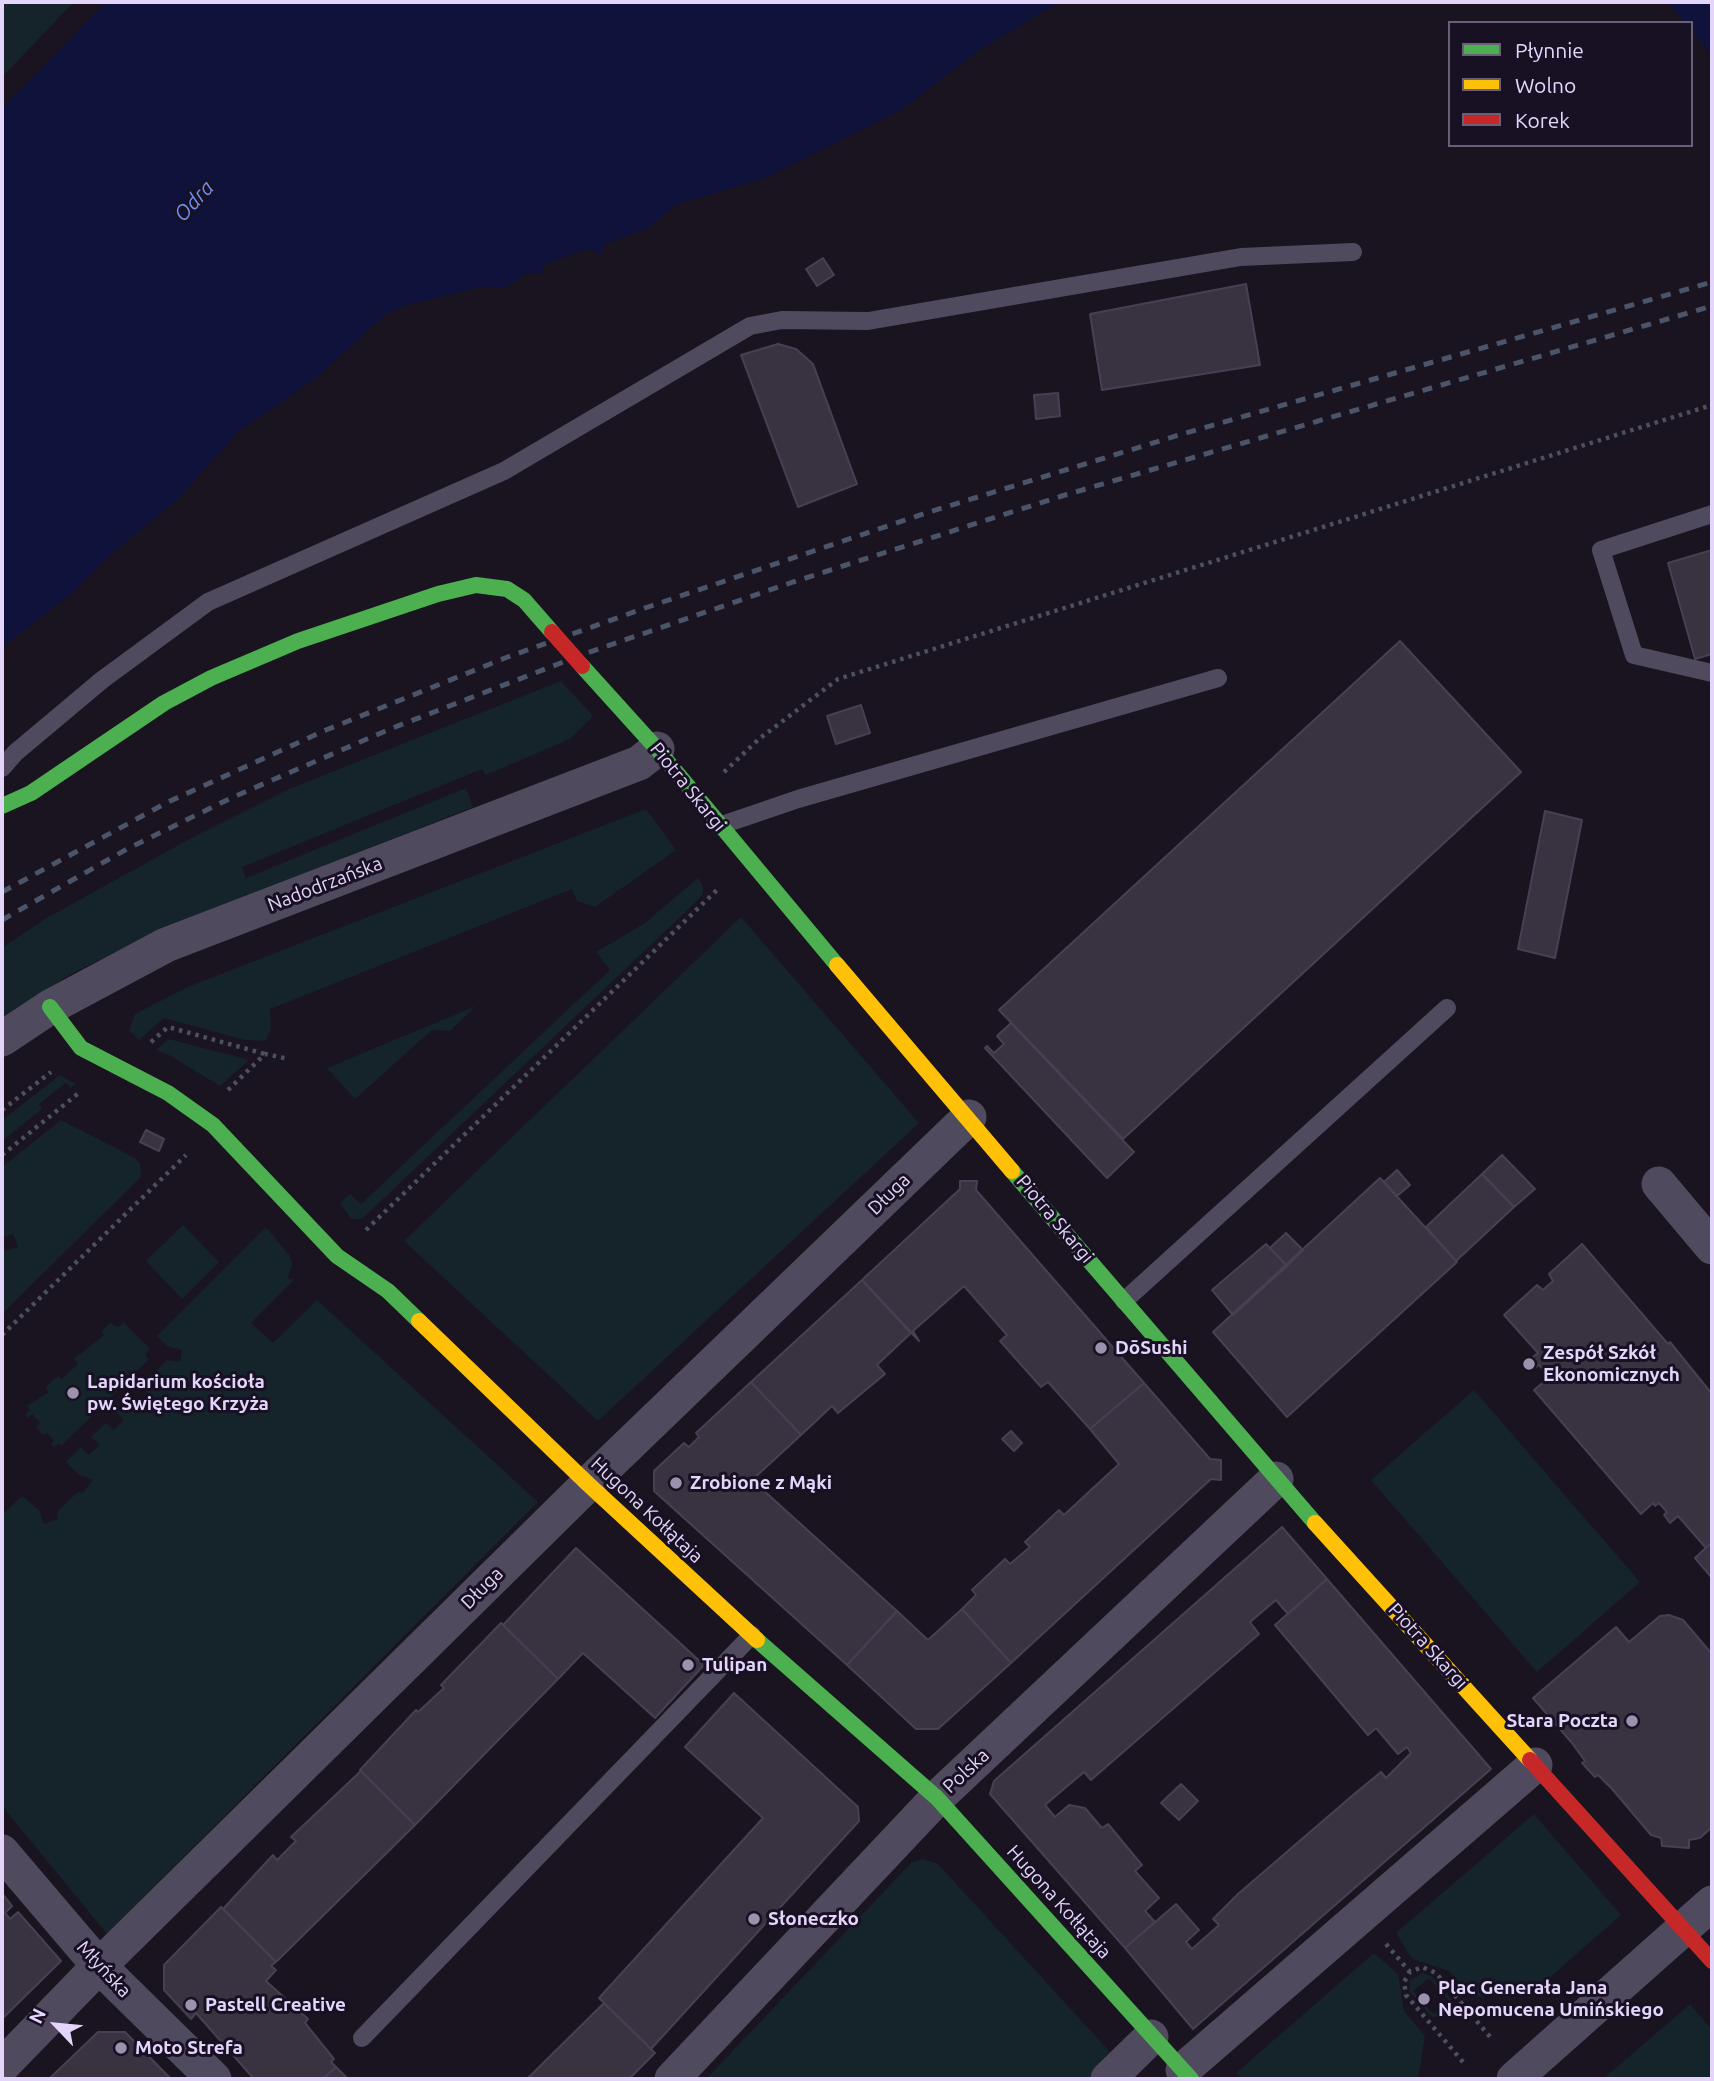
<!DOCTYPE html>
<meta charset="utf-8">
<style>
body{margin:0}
#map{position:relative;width:1714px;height:2081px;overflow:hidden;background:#19141f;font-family:Ubuntu,sans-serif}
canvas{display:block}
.frame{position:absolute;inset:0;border:4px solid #e4d6fb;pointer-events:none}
.legend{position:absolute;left:1448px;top:21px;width:245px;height:126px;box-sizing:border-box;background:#181023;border:2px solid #6a5f79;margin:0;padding:9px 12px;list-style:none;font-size:21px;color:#e4d6fb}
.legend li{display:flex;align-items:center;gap:14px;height:35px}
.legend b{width:35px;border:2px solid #6a5f79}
.north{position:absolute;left:21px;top:1990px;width:70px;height:70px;-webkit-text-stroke:5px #181023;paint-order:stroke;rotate:296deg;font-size:19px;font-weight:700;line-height:28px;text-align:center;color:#e4d6fb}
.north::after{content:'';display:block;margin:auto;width:24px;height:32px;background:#e4d6fb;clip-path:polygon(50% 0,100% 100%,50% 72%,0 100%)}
</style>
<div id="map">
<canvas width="1714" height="2081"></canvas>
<div class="frame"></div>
<ul class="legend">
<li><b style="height:9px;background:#4caf50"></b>Płynnie</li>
<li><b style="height:9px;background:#ffc107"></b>Wolno</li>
<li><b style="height:9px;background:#c62828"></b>Korek</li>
</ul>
<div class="north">N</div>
</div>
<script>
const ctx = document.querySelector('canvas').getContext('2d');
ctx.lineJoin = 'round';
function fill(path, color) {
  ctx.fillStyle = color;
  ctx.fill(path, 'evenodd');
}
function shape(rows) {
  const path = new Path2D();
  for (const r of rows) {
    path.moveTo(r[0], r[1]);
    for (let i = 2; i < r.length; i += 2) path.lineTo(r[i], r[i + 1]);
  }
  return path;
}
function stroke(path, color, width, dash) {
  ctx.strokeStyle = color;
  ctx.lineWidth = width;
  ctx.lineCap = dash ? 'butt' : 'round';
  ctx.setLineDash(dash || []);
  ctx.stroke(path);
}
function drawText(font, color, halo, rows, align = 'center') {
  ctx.font = font + ' Ubuntu,sans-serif';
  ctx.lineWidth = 6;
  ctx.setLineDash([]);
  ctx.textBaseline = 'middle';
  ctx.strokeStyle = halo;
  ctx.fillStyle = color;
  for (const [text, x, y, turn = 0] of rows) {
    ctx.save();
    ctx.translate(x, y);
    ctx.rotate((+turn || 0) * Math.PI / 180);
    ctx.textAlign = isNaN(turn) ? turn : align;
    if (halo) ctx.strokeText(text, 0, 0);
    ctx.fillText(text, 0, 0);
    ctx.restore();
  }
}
fill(shape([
 [2,2,74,2,2,77],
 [561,681,593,716,570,739,486,775,482,769,242,867,246,878,466,788,473,807,163,929,69,975,2,1019,2,948,43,920,195,836,289,789],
 [646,809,676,850,595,907,577,901,572,889,270,1009,271,1029,265,1041,245,1040,164,1018,139,1040,129,1030,135,1014,190,986],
 [698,878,703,887,703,894,697,901,362,1219,351,1219,340,1203,350,1194,361,1204,610,970,596,952,645,923],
 [741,917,919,1123,598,1421,404,1241],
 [476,1006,450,1031,432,1030,355,1099,327,1068],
 [169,1039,249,1060,220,1086,169,1055,156,1050],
 [60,1075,76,1084,71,1088,66,1083,39,1104,42,1109,2,1141,2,1120],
 [61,1120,135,1158,140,1164,141,1177,2,1314,2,1242,5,1251,18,1247,13,1234,2,1238,2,1167],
 [183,1225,219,1262,182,1299,146,1261],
 [266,1227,290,1256,292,1264,288,1278,294,1280,251,1323,273,1343,317,1300,538,1502,107,1934,2,1806,2,1515,22,1496,39,1510,44,1524,58,1519,57,1512,78,1492,83,1493,92,1480,78,1474,66,1462,81,1447,89,1455,100,1445,91,1437,106,1423,114,1430,124,1420,116,1412,131,1397,138,1405,150,1397,142,1386,167,1360,180,1362,182,1350,167,1346,157,1336],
 [110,1323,118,1327,124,1323,150,1349,145,1355,149,1359,106,1402,104,1400,89,1414,91,1417,61,1446,59,1444,54,1447,51,1444,54,1441,47,1433,43,1435,36,1427,40,1422,32,1414,27,1418,25,1415,30,1410,27,1406,49,1392,45,1388,58,1376,62,1379,78,1364,74,1359,104,1335,101,1332],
 [1474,1390,1640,1582,1537,1672,1371,1480],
 [1534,1814,1621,1915,1531,1994,1472,1997,1449,1971,1412,1959,1396,1933],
 [923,1859,938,1864,1111,2053,1108,2062,1090,2079,706,2079,912,1862],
 [1374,1953,1398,1974,1404,2011,1425,2036,1418,2079,1242,2079,1236,2073],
 [1423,1973,1431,1976,1452,2000,1453,2009,1447,2018,1432,2017,1410,1992,1410,1980],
 [1429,1978,1449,2001,1433,2014,1413,1991],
 [1690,2004,1712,2030,1712,2079,1603,2079]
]), '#15242a');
fill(shape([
 [106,2,1060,2,979,50,904,108,768,177,675,205,649,228,605,244,601,254,586,249,543,265,543,274,527,273,507,287,477,288,404,306,386,314,316,378,239,431,178,499,110,555,71,594,2,647,2,109],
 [1668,2,1712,2,1712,56,1691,30,1691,23,1685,23]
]), '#0f123a');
const building = shape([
 [823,258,834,275,817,286,806,269,823,258],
 [1246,284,1260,365,1102,390,1090,314,1246,284],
 [778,344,796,349,813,364,857,484,798,507,741,355,778,344],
 [1058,393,1060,416,1036,419,1034,395,1058,393],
 [1712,550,1712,654,1695,659,1668,563,1712,550],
 [1400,641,1521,772,1123,1139,999,1010,1400,641],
 [861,705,870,733,836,744,827,716,861,705],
 [1545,811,1582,820,1555,958,1518,949,1545,811],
 [1011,1023,1134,1152,1107,1178,985,1048,987,1046,994,1053,1004,1044,997,1036,1011,1023],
 [146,1130,164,1139,159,1151,140,1142,146,1130],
 [1502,1155,1535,1189,1514,1207,1482,1174,1502,1155],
 [1397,1170,1410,1185,1397,1196,1384,1182,1397,1170],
 [1482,1174,1514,1207,1456,1261,1426,1227,1482,1174],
 [1380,1178,1457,1262,1287,1417,1213,1332,1380,1178],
 [960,1181,977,1181,976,1190,1144,1383,1090,1429,1048,1382,1041,1387,1000,1341,1007,1335,964,1286,913,1331,919,1341,862,1280,960,1189,960,1181],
 [1286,1233,1303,1250,1287,1266,1270,1248,1286,1233],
 [1266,1244,1287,1266,1233,1315,1212,1290,1266,1244],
 [1582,1244,1668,1344,1670,1342,1712,1394,1712,1542,1706,1548,1678,1516,1670,1523,1664,1515,1667,1512,1659,1503,1655,1506,1653,1503,1641,1514,1534,1390,1546,1380,1543,1377,1547,1374,1539,1365,1535,1368,1529,1360,1538,1353,1504,1315,1537,1285,1543,1290,1553,1281,1549,1274,1582,1244],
 [862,1280,911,1333,877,1365,885,1374,838,1413,832,1406,801,1435,751,1382,862,1280],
 [751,1382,801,1435,752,1480,897,1611,847,1665,654,1491,654,1471,684,1443,689,1447,699,1437,696,1433,751,1382],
 [1144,1383,1210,1459,1221,1460,1221,1480,1211,1479,1011,1663,962,1609,976,1595,972,1590,1005,1559,1010,1564,1030,1547,1025,1542,1059,1510,1064,1515,1119,1464,1090,1429,1144,1383],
 [1011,1431,1022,1443,1014,1451,1002,1439,1011,1431],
 [1282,1527,1327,1579,1288,1614,1276,1600,1250,1622,1259,1634,1091,1780,1084,1772,1045,1805,1055,1817,1069,1805,1085,1808,1102,1828,1108,1824,1142,1865,1135,1871,1159,1898,1145,1911,1155,1922,1125,1948,990,1794,994,1781,1282,1527],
 [1712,1542,1712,1578,1695,1558,1712,1542],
 [576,1548,704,1665,655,1718,583,1653,558,1679,503,1625,576,1548],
 [1327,1579,1491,1769,1193,2029,1125,1948,1176,1904,1199,1930,1186,1942,1192,1949,1219,1925,1213,1919,1238,1894,1353,1795,1381,1772,1386,1778,1411,1753,1407,1747,1398,1754,1376,1728,1368,1735,1275,1625,1327,1579],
 [962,1609,1011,1663,938,1729,916,1729,847,1665,897,1611,928,1640,962,1609],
 [1660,1616,1669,1615,1683,1620,1712,1654,1712,1827,1700,1838,1689,1840,1689,1848,1662,1846,1661,1838,1651,1835,1613,1790,1598,1775,1595,1777,1582,1763,1585,1761,1572,1743,1533,1698,1616,1627,1629,1642,1660,1616],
 [501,1623,558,1679,415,1825,360,1770,416,1710,418,1712,444,1688,441,1685,501,1623],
 [734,1693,858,1807,859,1821,651,2049,599,1998,763,1818,685,1747,734,1693],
 [361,1771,415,1825,276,1962,223,1909,273,1855,277,1860,296,1841,291,1837,361,1771],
 [1181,1784,1198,1801,1179,1820,1161,1803,1181,1784],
 [2,1893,12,1906,5,1913,10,1919,18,1912,61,1961,2,2019,2,1893],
 [221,1907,276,1962,271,1966,276,1970,266,1981,308,2019,305,2023,334,2059,331,2062,336,2067,323,2079,254,2079,196,2013,191,2019,164,1990,164,1965,221,1907],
 [604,2003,655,2053,629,2079,527,2079,604,2003],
 [98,2032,125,2032,171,2079,49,2079,98,2032],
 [336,2067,348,2079,323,2079,336,2067]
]);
fill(building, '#393241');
stroke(building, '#484052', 2);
stroke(shape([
 [724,772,759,739,838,679,1712,405],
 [151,1042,168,1027,265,1054],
 [228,1090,265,1054,289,1059],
 [2,1110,51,1072],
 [2,1155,80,1092],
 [366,1230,719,888],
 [2,1335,186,1155],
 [1386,1944,1410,1972],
 [1463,2062,1406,1995,1404,1982,1410,1972,1422,1967,1436,1973,1491,2038]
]), '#4c5060', 4.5, [3.5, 5]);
stroke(shape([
 [1712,514,1601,550,1634,655,1712,673],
 [2,768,15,753,102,680,208,602,504,471,750,326,782,320,868,321,1241,257,1353,252],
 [719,826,798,799,1218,678],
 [1124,1301,1447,1008],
 [362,2038,752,1635]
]), '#504a5e', 18);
stroke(shape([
 [2,1039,50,1007,166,945,639,763,657,749],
 [1659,1184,1712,1247],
 [2,1852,99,1966,214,2079],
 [2,2066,99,1966,588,1484,969,1117],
 [1183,2070,1535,1765],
 [672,2079,937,1798,1276,1479],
 [1108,2079,1151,2037],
 [1514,2079,1712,1903]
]), '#504a5e', 35);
stroke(shape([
 [582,666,657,749,837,965],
 [2,806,31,793,164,703,211,678,298,641,438,594,476,585,507,589,524,600,552,632],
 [50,1007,81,1048,168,1093,213,1125,337,1256,388,1291,419,1321],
 [1012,1171,1315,1523],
 [757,1640,937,1798,1191,2079]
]), '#4caf50', 16);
stroke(shape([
 [837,965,1012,1171],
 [419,1321,588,1484,757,1640],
 [1315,1523,1530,1760]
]), '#ffc107', 16);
stroke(shape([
 [1530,1760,1712,1961]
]), '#c62828', 16);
stroke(shape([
 [2,892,168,802,326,730,505,658,645,608,926,513,1179,435,1712,282],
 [2,920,127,849,231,798,390,729,584,654,793,582,1065,495,1712,306]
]), '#4b5468', 5, [10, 9]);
stroke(shape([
 [552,632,582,666]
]), '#c62828', 16);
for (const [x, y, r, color] of [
 [1101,1348,7,"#9d92ae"],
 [1529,1364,7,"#9d92ae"],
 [73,1393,7,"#9d92ae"],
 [676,1483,7,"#9d92ae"],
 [688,1665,7,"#9d92ae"],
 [1632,1721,7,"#9d92ae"],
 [754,1919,7,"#9d92ae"],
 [1424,1999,7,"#9d92ae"],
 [191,2005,7,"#9d92ae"],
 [121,2048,7,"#9d92ae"]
]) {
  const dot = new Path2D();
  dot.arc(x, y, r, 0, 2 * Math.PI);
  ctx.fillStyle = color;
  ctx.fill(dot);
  stroke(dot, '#181023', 2.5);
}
drawText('19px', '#e4d6fb', '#181023', [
 ["Piotra Skargi",688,787,51],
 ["Nadodrzańska",325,884,-21],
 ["Długa",889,1194,-44],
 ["Piotra Skargi",1055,1219,50],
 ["Hugona Kołłątaja",647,1510,43],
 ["Długa",482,1588,-45],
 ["Piotra Skargi",1428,1646,48],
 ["Polska",966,1771,-43],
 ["Hugona Kołłątaja",1059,1902,48],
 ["Młyńska",104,1969,47]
]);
drawText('bold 19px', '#e4d6fb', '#181023', [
 ["DōSushi",1115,1348],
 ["Zespół Szkół",1543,1353],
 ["Ekonomicznych",1543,1375],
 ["Lapidarium kościoła",87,1382],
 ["pw. Świętego Krzyża",87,1404],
 ["Zrobione z Mąki",690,1483],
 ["Tulipan",702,1665],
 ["Stara Poczta",1618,1721,"right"],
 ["Słoneczko",768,1919],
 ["Plac Generała Jana",1438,1988],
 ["Nepomucena Umińskiego",1438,2010],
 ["Pastell Creative",205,2005],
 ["Moto Strefa",135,2048]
], 'left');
drawText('italic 21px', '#6d8ff2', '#181023', [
 ["Odra",194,201,-47]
]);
</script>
